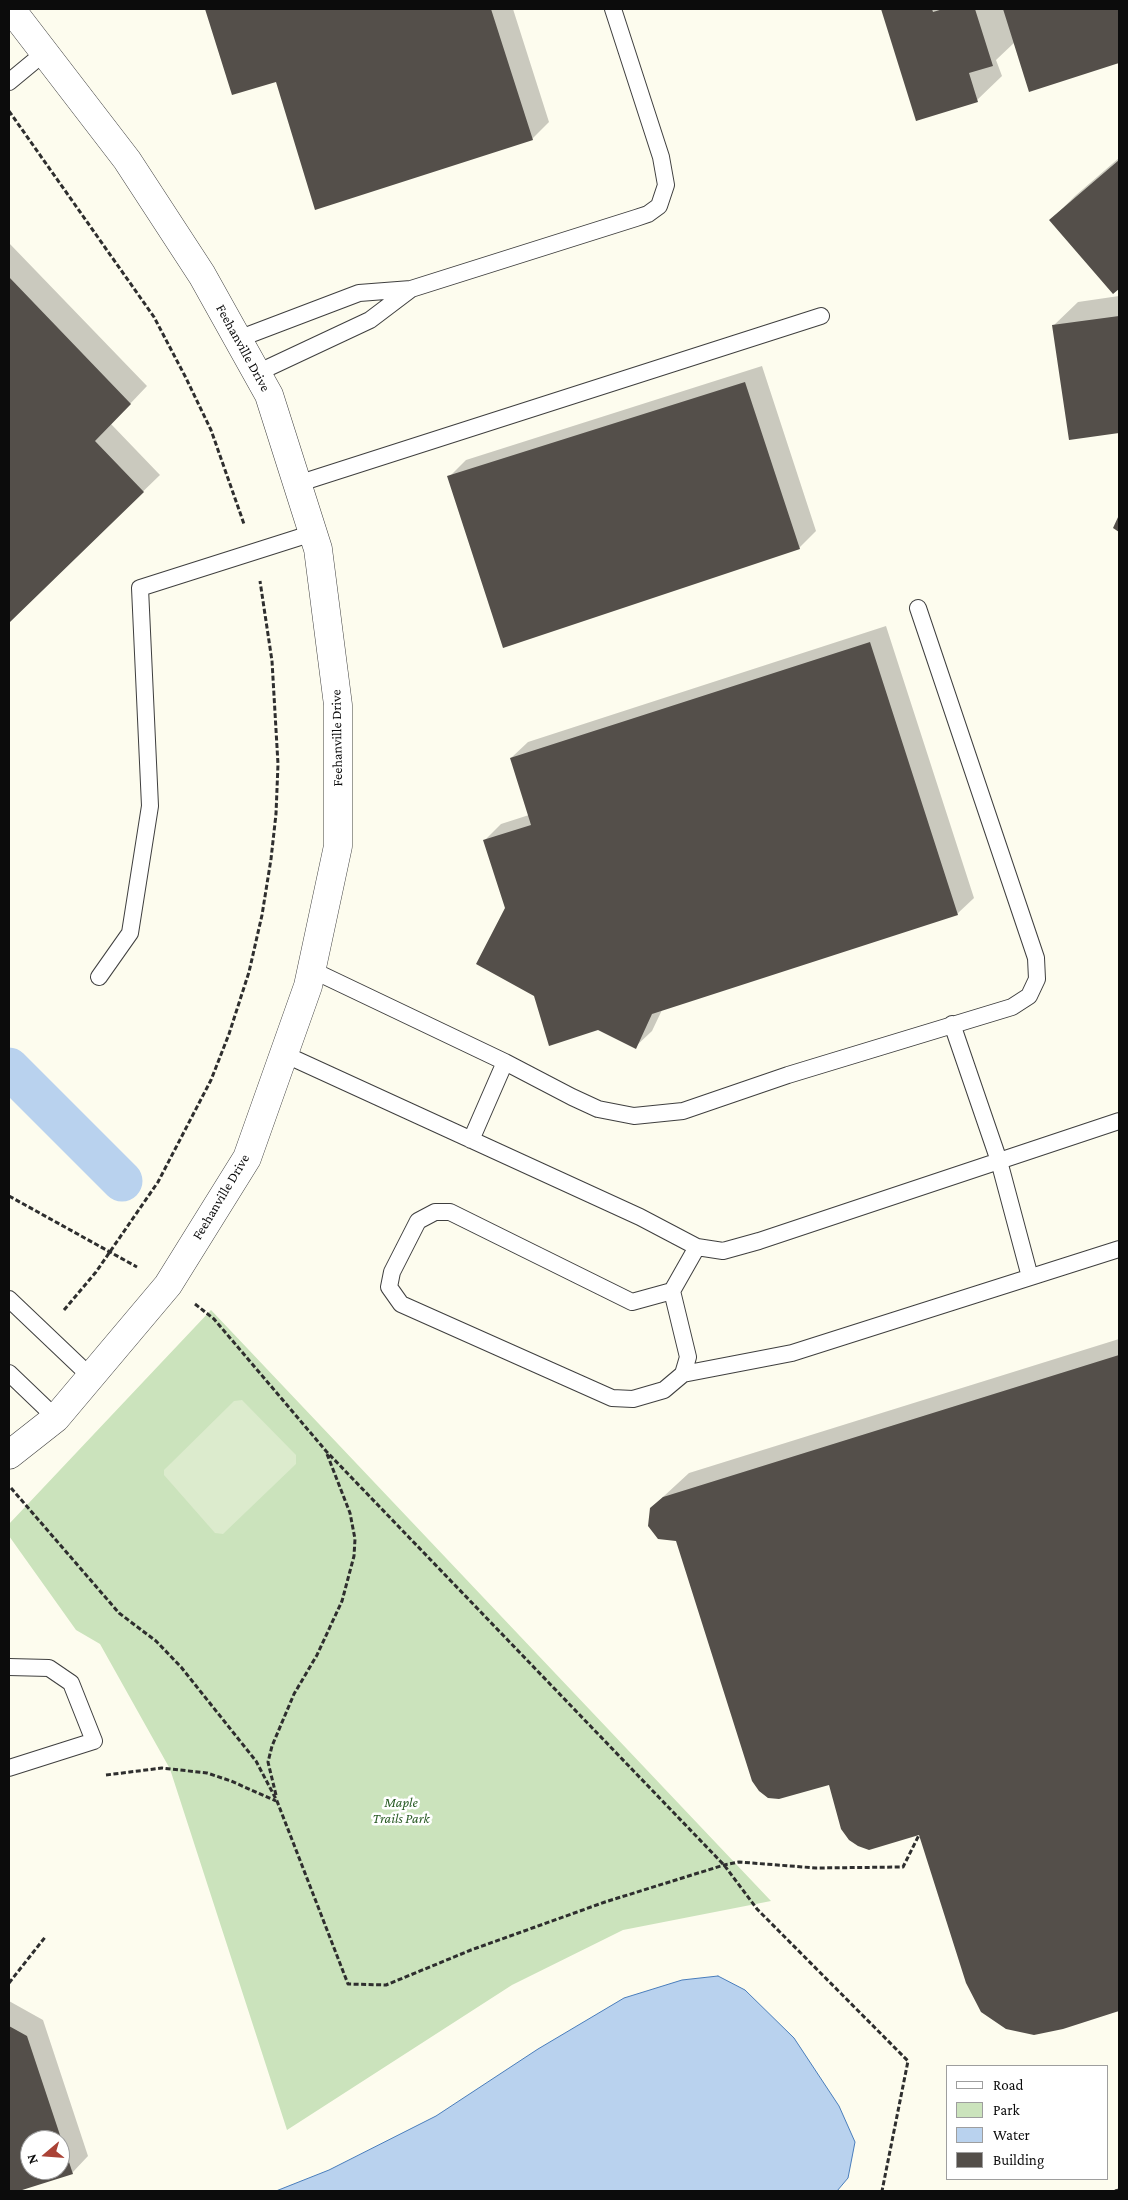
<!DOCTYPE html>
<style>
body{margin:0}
#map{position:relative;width:1128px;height:2200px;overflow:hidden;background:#fdfcee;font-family:"Crimson Pro",serif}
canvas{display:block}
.frame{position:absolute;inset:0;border:10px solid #0c0c0c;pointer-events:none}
.legend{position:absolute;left:946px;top:2065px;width:162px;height:115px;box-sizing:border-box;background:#fff;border:1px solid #9e9e9e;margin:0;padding:6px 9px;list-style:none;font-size:15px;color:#0c0c0c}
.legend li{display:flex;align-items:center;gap:10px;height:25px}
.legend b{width:25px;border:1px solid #9e9e9e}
.north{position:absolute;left:20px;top:2130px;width:50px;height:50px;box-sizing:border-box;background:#fff;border:1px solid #9e9e9e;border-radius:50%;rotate:252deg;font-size:14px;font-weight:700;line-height:20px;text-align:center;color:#0c0c0c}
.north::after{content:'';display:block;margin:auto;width:18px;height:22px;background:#aa4236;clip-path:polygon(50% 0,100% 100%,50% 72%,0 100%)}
</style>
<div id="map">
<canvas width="1128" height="2200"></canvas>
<div class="frame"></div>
<ul class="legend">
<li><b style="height:6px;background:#fff"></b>Road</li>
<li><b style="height:14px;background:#cbe3bc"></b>Park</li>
<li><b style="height:14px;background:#b9d2ee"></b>Water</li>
<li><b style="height:14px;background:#544f4a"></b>Building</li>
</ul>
<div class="north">N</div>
</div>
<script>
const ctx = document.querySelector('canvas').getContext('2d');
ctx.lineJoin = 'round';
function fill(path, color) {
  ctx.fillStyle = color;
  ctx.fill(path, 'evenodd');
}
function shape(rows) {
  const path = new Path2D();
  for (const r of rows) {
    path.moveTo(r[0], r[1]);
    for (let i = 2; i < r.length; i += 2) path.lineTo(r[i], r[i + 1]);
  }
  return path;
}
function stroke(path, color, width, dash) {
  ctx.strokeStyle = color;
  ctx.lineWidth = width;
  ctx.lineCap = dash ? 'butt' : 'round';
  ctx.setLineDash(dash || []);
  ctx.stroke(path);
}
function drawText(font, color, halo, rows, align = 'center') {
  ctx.font = font + ' "Crimson Pro",serif';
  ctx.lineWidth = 5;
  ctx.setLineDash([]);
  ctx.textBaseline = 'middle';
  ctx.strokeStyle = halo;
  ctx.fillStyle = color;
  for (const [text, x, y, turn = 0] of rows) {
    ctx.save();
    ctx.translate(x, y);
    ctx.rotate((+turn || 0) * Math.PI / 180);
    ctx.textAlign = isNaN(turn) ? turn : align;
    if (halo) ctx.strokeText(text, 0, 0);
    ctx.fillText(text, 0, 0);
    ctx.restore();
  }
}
fill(shape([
 [211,1310,771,1901,623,1930,512,1985,287,2130,170,1769,100,1644,76,1630,9,1536,9,1524]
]), '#cbe3bc');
fill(shape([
 [242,1400,296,1455,296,1464,223,1534,215,1533,164,1475,164,1470,234,1401]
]), '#dcebcd');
const water = shape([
 [718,1976,745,1990,794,2038,839,2106,855,2142,848,2178,837,2191,276,2191,329,2170,436,2116,538,2049,624,1998,682,1980,718,1976]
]);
fill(water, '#b9d2ee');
stroke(water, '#497dbb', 1);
fill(shape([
 [206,9,513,9,549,122,532,139,277,80,232,93],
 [883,9,1119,9,1119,61,1030,90,1015,42,996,60,1002,76,977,100,917,119],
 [1119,158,1119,287,1113,293,1051,220,1075,196],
 [9,243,147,386,111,424,160,475,9,621],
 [1119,296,1119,431,1070,439,1053,326,1078,302],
 [762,366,816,531,799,548,449,477,466,460],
 [886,626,974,898,957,914,662,1010,652,1031,635,1047,506,908,484,841,501,824,529,815,511,758,528,742],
 [1119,1339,1119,2010,1063,2028,920,1834,830,1783,677,1540,651,1508,689,1473],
 [9,2001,43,2020,88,2156,72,2173,15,2191,9,2191],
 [30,2140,60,2140,60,2170,30,2170]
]), '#0003');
stroke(shape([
 [9,1068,122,1181]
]), '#b9d2ee', 41);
fill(shape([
 [205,9,491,9,533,140,315,210,276,82,232,95],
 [881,9,932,9,933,12,943,9,975,9,993,66,969,73,978,102,916,121],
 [1003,9,1119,9,1119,63,1029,92],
 [1119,160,1119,289,1113,294,1049,220],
 [9,277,131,404,95,441,144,492,9,623],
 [1119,316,1119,433,1069,440,1052,325],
 [745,382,800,549,503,648,447,476],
 [1119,515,1119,532,1113,528],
 [870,642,958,915,652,1014,636,1049,598,1030,549,1046,534,996,476,964,505,908,483,840,531,825,510,758],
 [1119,1355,1119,2011,1063,2029,1034,2035,1006,2029,981,2012,966,1983,919,1835,869,1850,858,1846,849,1840,841,1829,829,1785,779,1799,768,1798,759,1791,752,1781,676,1541,658,1539,648,1526,650,1508,663,1497],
 [9,2026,27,2036,73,2174,19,2191,9,2191],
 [30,2140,60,2140,60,2170,30,2170]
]), '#544f4a');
const service = shape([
 [9,82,44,53],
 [238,339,359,293,411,289],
 [257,373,370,320,411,289,636,218,648,214,659,206,666,185,661,157,613,9],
 [297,484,821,316],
 [312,970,505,1062,572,1097,598,1109,634,1116,683,1111,788,1075,1012,1007,1029,996,1037,979,1036,958,918,608],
 [99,977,130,933,150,806,140,588,313,533],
 [952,1024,999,1161,1030,1277],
 [284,1054,640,1217,697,1247,723,1251,759,1241,1119,1121],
 [471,1140,505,1062],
 [672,1291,688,1357,683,1374,664,1390,633,1399,612,1398,401,1304,389,1287,392,1272,418,1221,435,1212,450,1212,632,1302,672,1291,697,1247],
 [9,1299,91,1377],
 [9,1373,56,1418],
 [683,1374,792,1353,1119,1249],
 [9,1667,49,1668,71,1683,94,1741,9,1768]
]);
const tertiary = shape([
 [9,1455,56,1418,168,1285,247,1158,308,986,338,846,338,705,318,549,269,395,202,275,127,160,11,9]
]);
stroke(service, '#3f3f3f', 18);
stroke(tertiary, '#3f3f3f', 29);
stroke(shape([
 [9,111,154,317,186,378,211,430,244,524],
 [9,1196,137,1267],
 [195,1304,214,1319,326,1451,724,1865,757,1909,908,2061,882,2191],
 [64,1310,96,1272,158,1182,211,1080,229,1034,249,972,262,915,271,859,276,814,278,764,272,661,260,581],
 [11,1488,119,1613,156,1641,181,1667,256,1761,277,1801,348,1984,386,1985,471,1950,605,1902,724,1865,739,1862,816,1868,903,1867,919,1835],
 [106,1775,162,1768,207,1773,231,1781,276,1801],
 [276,1795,268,1762,272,1746,294,1694,317,1655,342,1601,354,1556,355,1539,350,1513,327,1454],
 [9,1983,46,1936],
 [1115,2191,1119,2190]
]), '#2e2e2e', 3, [5, 2.5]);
stroke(service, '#fff', 16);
stroke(tertiary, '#fff', 28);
drawText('14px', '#0c0c0c', '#fff', [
 ["Feehanville Drive",243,348,61],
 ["Feehanville Drive",337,738,-91],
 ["Feehanville Drive",221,1197,-59]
]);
drawText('italic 14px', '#295b25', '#fff', [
 ["Maple",401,1803],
 ["Trails Park",401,1819]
]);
</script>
